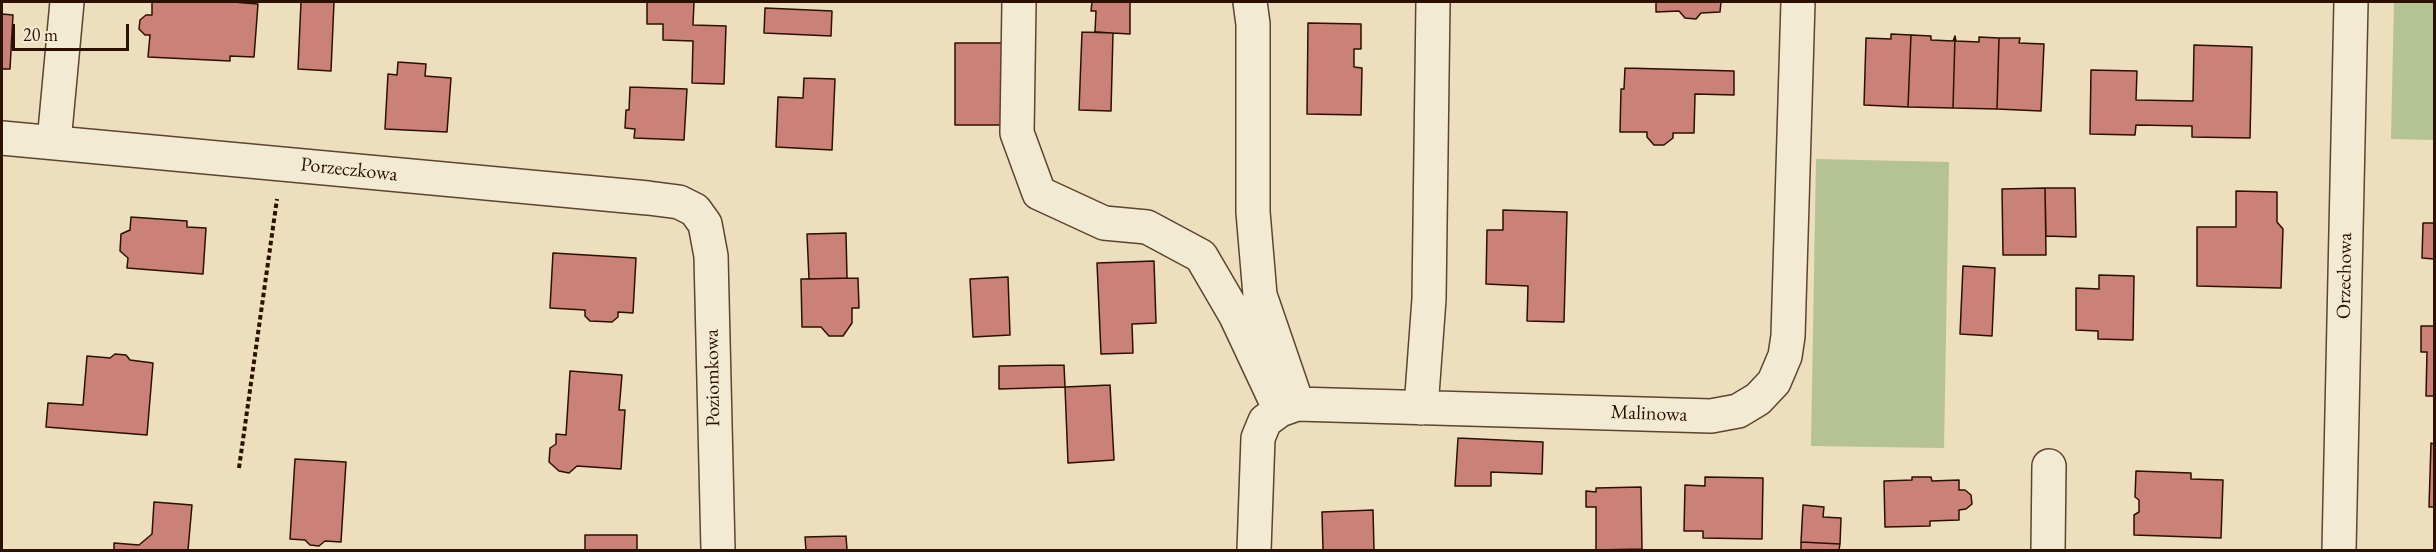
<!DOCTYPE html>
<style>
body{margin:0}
#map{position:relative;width:2436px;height:552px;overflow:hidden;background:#eddebd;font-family:"EB Garamond",serif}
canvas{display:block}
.frame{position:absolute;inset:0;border:3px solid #2c1000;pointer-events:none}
.scale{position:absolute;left:12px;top:24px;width:117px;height:27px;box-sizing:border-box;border:3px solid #2c1000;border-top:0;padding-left:8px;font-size:18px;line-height:21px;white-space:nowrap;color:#2c1000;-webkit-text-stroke:4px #f3ead4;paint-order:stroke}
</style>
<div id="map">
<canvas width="2436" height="552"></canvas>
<div class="frame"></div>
<div class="scale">20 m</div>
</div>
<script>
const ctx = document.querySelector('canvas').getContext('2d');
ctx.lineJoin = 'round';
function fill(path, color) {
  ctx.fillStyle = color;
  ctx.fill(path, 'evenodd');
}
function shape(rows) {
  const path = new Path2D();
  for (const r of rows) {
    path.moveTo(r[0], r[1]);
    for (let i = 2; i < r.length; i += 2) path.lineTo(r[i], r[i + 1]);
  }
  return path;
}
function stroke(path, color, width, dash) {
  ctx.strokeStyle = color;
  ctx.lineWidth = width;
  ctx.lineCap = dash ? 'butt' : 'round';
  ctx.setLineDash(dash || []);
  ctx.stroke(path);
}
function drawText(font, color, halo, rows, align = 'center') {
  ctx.font = font + ' "EB Garamond",serif';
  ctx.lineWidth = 4.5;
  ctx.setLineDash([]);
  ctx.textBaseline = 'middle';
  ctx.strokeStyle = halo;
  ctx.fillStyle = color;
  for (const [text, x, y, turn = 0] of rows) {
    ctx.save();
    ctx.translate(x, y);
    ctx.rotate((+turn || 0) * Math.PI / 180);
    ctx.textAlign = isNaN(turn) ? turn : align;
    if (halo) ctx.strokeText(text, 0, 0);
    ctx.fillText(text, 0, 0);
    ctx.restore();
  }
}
fill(shape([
 [2394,2,2434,2,2434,140,2391,139],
 [1816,159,1949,162,1944,448,1811,446]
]), '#b5c293');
const building = shape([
 [152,2,233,2,258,4,254,57,230,56,230,61,148,57,150,35,145,35,139,29,140,20,146,15,152,15,152,2],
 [301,2,334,2,331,71,298,69,301,2],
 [647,2,694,2,693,25,726,26,724,84,692,83,693,41,663,40,663,24,647,24,647,2],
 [1092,2,1130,2,1130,34,1095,32,1096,11,1091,11,1092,2],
 [1656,2,1721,2,1720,12,1701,13,1696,19,1685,18,1679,11,1656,12,1656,2],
 [765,8,832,11,831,36,764,33,765,8],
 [2,14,13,15,10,69,2,69,2,14],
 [1308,23,1361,24,1361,49,1354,49,1354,67,1362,68,1361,115,1307,114,1308,23],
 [1082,32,1113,33,1111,111,1079,110,1082,32],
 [1891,34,1911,35,1908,107,1864,105,1866,38,1891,39,1891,34],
 [1911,35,1931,36,1931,40,1953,41,1955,36,1953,108,1908,107,1911,35],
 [1955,36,1956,41,1979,42,1979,37,1999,38,1997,109,1953,108,1955,36],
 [1999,38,2020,38,2019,43,2044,44,2041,111,1997,109,1999,38],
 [955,43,1007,43,1007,125,955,125,955,43],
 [2194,45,2252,47,2250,138,2192,137,2192,126,2136,125,2135,135,2090,134,2091,70,2137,71,2136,100,2193,101,2194,45],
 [398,62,426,64,425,76,451,78,447,132,385,129,388,74,397,75,398,62],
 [1625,68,1734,71,1734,95,1695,94,1694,133,1673,133,1673,138,1664,145,1654,145,1647,137,1647,132,1620,132,1621,89,1624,89,1625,68],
 [804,78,835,79,832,150,776,147,778,97,803,98,804,78],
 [630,87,687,89,684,140,634,138,635,129,625,128,626,110,629,110,630,87],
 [2045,188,2046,255,2003,255,2002,189,2045,188],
 [2045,188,2075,188,2076,237,2046,236,2045,188],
 [2236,191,2277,192,2277,222,2283,229,2281,288,2197,286,2197,227,2236,227,2236,191],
 [1503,210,1567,212,1564,322,1527,321,1528,286,1486,284,1487,230,1503,230,1503,210],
 [131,217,187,221,187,227,206,228,203,274,127,268,128,258,120,251,121,234,130,230,131,217],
 [2423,223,2434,223,2434,259,2422,258,2423,223],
 [846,233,847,278,809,279,807,234,846,233],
 [553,253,636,258,633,313,618,312,618,317,612,322,590,321,585,316,585,310,550,308,553,253],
 [1154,261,1156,323,1132,324,1133,353,1101,354,1097,263,1154,261],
 [1963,266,1995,268,1992,336,1960,334,1963,266],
 [2099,275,2134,276,2133,340,2098,339,2098,331,2076,330,2076,288,2099,289,2099,275],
 [1008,277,1010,335,973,337,970,279,1008,277],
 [858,278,859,308,852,308,852,323,843,336,829,336,821,327,802,327,801,279,858,278],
 [2421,326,2434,326,2434,396,2426,396,2427,352,2421,352,2421,326],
 [115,354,126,355,130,360,153,363,147,435,46,427,48,403,83,405,87,356,110,358,115,354],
 [1064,365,1065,387,999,389,999,366,1064,365],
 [570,371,622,375,619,410,625,410,621,469,577,466,569,473,559,471,549,462,550,448,556,444,556,434,566,435,570,371],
 [1110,385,1114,460,1068,463,1065,387,1110,385],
 [1458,438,1543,442,1542,474,1491,472,1491,486,1455,486,1458,438],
 [2431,443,2434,444,2434,507,2429,507,2431,443],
 [295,459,346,462,341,542,325,541,319,546,310,545,305,540,290,539,295,459],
 [2136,471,2191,473,2191,479,2223,480,2221,538,2134,535,2134,515,2139,512,2139,500,2135,497,2136,471],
 [1705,477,1763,478,1762,539,1703,538,1703,531,1684,531,1685,485,1705,486,1705,477],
 [1912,477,1931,477,1932,481,1959,480,1959,490,1965,490,1971,495,1972,504,1966,509,1959,510,1959,520,1930,521,1930,526,1885,527,1884,481,1912,480,1912,477],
 [1641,487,1642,549,1596,550,1596,507,1586,507,1586,491,1596,492,1596,488,1641,487],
 [154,502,192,505,188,550,114,550,114,543,139,545,152,534,154,502],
 [1803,505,1824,507,1823,517,1841,518,1840,544,1801,542,1803,505],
 [1373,510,1374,550,1323,550,1322,512,1373,510],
 [585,535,637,535,637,550,585,550,585,535],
 [846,536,847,550,806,550,805,537,846,536],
 [1801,542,1840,544,1839,550,1801,550,1801,542]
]);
fill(building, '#ca8178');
stroke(building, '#2c1000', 1.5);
const minor = shape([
 [1019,2,1017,133,1039,193,1104,223,1147,227,1201,256,1236,316,1280,410],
 [1250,2,1253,24,1253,212,1260,295,1296,400],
 [2,138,648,198,679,202,695,210,705,224,711,256,718,550],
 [54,142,67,2],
 [1421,408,1429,299,1433,2],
 [1254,550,1258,438,1265,421,1280,410,1297,404,1711,416,1738,411,1758,399,1774,382,1785,356,1788,336,1798,2],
 [2048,550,2049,466],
 [2339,550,2351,2]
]);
stroke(minor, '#5c442f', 36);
stroke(shape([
 [239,468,277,199]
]), '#2c1000', 4, [4.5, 3]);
stroke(minor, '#f3ead4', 33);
drawText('20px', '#2c1000', '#f3ead4', [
 ["Porzeczkowa",349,170,6],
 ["Orzechowa",2345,276,-89],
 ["Poziomkowa",713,378,-91],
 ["Malinowa",1649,414,2]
]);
</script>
